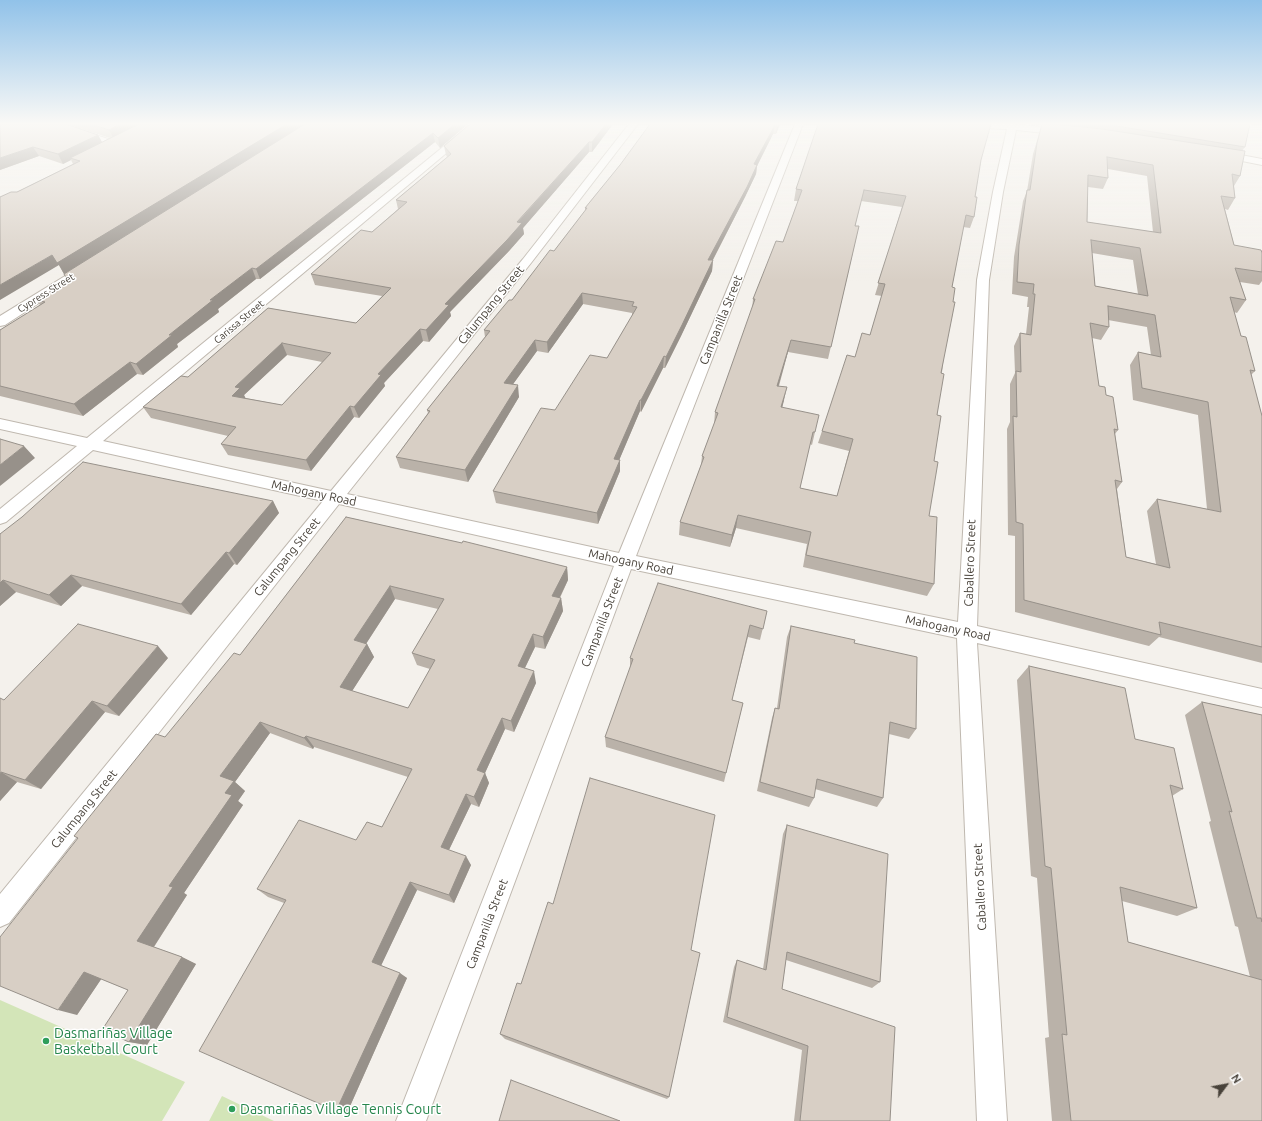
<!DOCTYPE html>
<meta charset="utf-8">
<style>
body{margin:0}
#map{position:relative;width:1262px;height:1121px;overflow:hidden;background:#f4f1ec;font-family:Ubuntu,sans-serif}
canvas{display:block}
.north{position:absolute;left:1206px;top:1065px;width:40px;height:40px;-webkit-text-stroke:3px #fff;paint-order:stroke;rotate:58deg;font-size:11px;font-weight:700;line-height:16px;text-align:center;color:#48423a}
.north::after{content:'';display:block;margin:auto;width:14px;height:18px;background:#48423a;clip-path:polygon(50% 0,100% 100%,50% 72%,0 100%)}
</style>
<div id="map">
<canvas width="1262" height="1121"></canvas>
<div class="north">N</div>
</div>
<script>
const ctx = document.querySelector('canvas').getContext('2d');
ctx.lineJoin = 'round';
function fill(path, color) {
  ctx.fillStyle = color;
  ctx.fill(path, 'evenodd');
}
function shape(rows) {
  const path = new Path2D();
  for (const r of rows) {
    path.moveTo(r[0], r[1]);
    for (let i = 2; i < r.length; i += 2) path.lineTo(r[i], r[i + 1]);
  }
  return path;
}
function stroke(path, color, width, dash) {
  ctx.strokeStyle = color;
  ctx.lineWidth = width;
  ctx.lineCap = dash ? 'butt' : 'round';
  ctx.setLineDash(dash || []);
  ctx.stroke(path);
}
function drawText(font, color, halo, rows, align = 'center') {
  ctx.font = font + ' Ubuntu,sans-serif';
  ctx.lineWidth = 3;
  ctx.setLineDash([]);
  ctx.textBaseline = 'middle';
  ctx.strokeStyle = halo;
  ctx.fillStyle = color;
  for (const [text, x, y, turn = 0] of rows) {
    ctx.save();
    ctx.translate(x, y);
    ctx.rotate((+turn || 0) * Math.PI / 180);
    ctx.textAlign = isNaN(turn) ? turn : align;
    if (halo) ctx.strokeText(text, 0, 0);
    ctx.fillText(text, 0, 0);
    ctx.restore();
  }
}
fill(shape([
 [0,1000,185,1082,162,1121,0,1121],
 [222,1096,274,1121,209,1121]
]), '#d3e5b8');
const street = shape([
 [46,124,60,124,118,142,120,144,115,147,46,124],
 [471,124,481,124,103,441,331,491,523,259,629,124,638,124,531,263,347,494,619,553,795,124,803,124,636,556,958,622,977,280,993,192,1007,129,951,127,947,124,1012,124,1064,129,1068,132,1064,135,1016,130,1003,192,989,280,977,626,1262,689,1262,707,977,643,1007,1121,977,1121,957,638,631,569,426,1121,396,1121,614,566,339,504,9,923,0,927,0,894,323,501,93,450,6,522,0,524,0,509,77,446,0,429,0,419,87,438,471,124],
 [1220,151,1262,159,1262,165,1217,156,1215,154,1220,151],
 [87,263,91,265,93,267,91,269,5,325,0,326,0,316,83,265,87,263]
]);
stroke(street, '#bfb8af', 2);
fill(street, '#fff');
fill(shape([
 [0,124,98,135,102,142,110,138,66,124,468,124,440,148,435,142,260,279,256,279,218,309,219,312,177,344,178,347,143,375,137,374,83,416,0,396,0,330,40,305,36,300,68,281,17,192,73,164,71,160,63,164,39,156,0,170],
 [613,124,592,152,589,152,523,228,524,234,509,251,450,312,451,316,429,342,423,341,384,383,385,386,359,418,354,417,311,471,228,455,221,444,228,436,151,418,143,407,188,377,268,308,356,323,382,296,315,285,311,274,372,232,398,209,396,200,447,157,446,155,444,146],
 [287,355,322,362,282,405,245,398,244,395],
 [650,124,780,124,776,134,773,134,757,166,756,174,745,197,713,260,712,271,681,336,665,368,663,368,641,412,640,411,619,460,620,471,598,524,496,503,493,491,555,410,607,358,632,316,632,313,583,304,548,353,537,351,513,384,519,397,468,482,400,468,396,457,428,413,427,410,485,337,484,330,512,300,554,251,585,211,585,208,620,165],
 [1041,124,1250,124,1245,147,1242,151,1240,176,1234,186,1235,198,1228,210,1225,209,1234,245,1262,253,1262,281,1259,285,1240,282,1246,300,1237,313,1234,312,1241,336,1255,371,1251,375,1262,416,1262,663,1159,637,1149,646,1015,612,1015,536,1008,535,1007,429,1010,422,1010,384,1015,373,1014,346,1020,333,1026,334,1029,307,1027,307,1028,297,1012,294,1014,257,1023,201,1027,191,1033,154,1039,134,1042,125,1041,125],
 [1108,169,1147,176,1153,232,1087,222,1088,187,1103,189,1108,178],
 [1092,253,1133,260,1138,294,1095,286],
 [1108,320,1147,327,1151,355,1138,352,1130,365,1133,400,1198,415,1207,509,1157,499,1147,511,1156,564,1126,557,1117,489,1122,482,1115,434,1118,430,1106,395,1099,386,1092,338,1101,340,1109,327],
 [981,160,975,197,974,217,970,228,963,227,952,287,937,415,929,516,934,584,927,596,803,567,807,544,736,528,730,547,679,535,680,522,701,465,702,456,714,425,715,412,752,310,753,299,783,242,798,201,794,201,796,189],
 [861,201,902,207,875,295,882,296,870,335,855,357,822,431,818,443,849,451,837,496,800,488,810,444,812,445,815,432,782,408,784,400,779,386,788,352,828,359,859,226,855,226],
 [273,501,279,513,237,565,234,564,191,615,82,586,61,606,16,592,0,606,0,534],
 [346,517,567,567,568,580,560,598,561,598,563,611,545,649,535,647,525,668,536,683,514,732,505,729,485,773,489,783,479,807,471,804,449,850,471,865,454,903,417,890,381,965,407,978,347,1113,336,1111,284,903,268,897,257,889,356,840,382,827,408,777,314,747,313,749,270,733,235,782,245,791,238,801,243,805,184,893,187,895,154,947,182,957,196,964,147,1045,129,1042,128,990,101,979,77,1015,77,838,74,836,240,655],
 [395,599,438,609,412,653,417,665,430,669,408,708,352,691,374,657,367,644,366,644],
 [767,611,760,640,748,637,732,700,743,703,724,782,606,747,605,737,630,669,630,658],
 [791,626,854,643,916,729,909,739,889,734,883,798,877,807,815,789,814,798,809,807,757,791,772,718,775,708,777,708,787,637],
 [168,658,119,716,105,712,41,789,17,782,0,801,4,700],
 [1029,666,1135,739,1183,789,1172,796,1197,908,1177,916,1122,901,1128,942,1250,977,1238,927,1235,926,1209,822,1211,821,1185,715,1202,702,1262,715,1262,1121,1052,1121,1045,1038,1049,1037,1037,878,1031,876,1017,680],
 [787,825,880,982,872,988,786,960,782,989,890,1121,794,1121,802,1050,723,1022,734,967,737,960,763,969,783,834],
 [691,950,669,1097,667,1099,505,1039,500,1034,521,984]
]), '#bab2a9');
fill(shape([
 [120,124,143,124,114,139,109,130],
 [287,124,305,124,64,274,59,265,0,300,0,285,52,255],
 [455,124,468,124,440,148,438,138],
 [606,124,613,124,592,152,592,142],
 [777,124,780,124,776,134],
 [775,125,773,134,757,166,756,174,745,197,707,271,708,260,754,164],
 [433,133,435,142,260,279,256,269],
 [98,135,103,144,70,158,71,160,63,164,58,154],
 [589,142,589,152,523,228,524,234,509,251,450,312,451,316,429,342,426,330,445,304],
 [33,147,39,156,0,170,0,158],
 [713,260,712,271,681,336,665,368,666,357],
 [252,268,256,279,218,309,219,312,177,344,178,347,143,375,136,364,210,300],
 [582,293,583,304,548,353,547,342],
 [420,329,423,341,384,383,385,386,359,418,354,407,378,374],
 [535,340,537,351,506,394,504,383],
 [791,340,788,352,775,398,777,386],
 [282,343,287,355,244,395,246,399,232,396,235,387],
 [664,356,663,368,641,412,641,400],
 [130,362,137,374,83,416,74,404],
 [518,385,519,397,468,482,465,470],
 [787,387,784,400,779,420,781,407],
 [640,400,640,411,615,470,614,459],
 [350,406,354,417,311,471,306,460],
 [24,446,35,458,0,486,0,465],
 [620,460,620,471,598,524,597,513],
 [273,501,279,513,237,565,229,553],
 [738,515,736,528,730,547,732,535],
 [226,552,234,564,191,615,181,604],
 [567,567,568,580,554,609,552,596],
 [71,575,82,586,61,606,49,595],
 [3,580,16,592,0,606,0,583],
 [390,586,395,599,360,653,354,640],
 [561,598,563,611,545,649,543,637],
 [533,634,535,647,520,678,518,666],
 [367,644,374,657,347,699,340,687],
 [158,646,168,658,119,716,107,706],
 [534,671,536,683,514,732,511,721],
 [92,701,105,712,41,789,25,780],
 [502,718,505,729,485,773,489,783,479,807,474,797,477,770],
 [260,722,270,733,235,782,245,791,238,801,243,805,184,893,187,895,153,948,137,941,169,886,225,793,220,776],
 [306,736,314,747,313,749,304,738],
 [1,772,17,782,0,801,0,774],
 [466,794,471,804,446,856,441,847],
 [466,856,471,865,454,903,449,895],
 [410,882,417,890,380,968,372,962],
 [182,957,196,964,147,1045,129,1042],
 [84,972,102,978,77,1015,58,1010],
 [400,973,407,978,347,1113,336,1111]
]), '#97918a');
const building = shape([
 [0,124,66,124,98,135,58,154,33,147,0,158,0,124],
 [91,124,120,124,109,130,91,124],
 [139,124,287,124,57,263,52,255,0,285,0,197,11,192,17,192,80,161,70,158,139,124],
 [305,124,455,124,438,138,433,133,256,269,252,268,210,300,213,300,169,335,172,335,136,364,130,362,74,404,0,386,0,330,45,302,36,300,68,281,64,274,305,124],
 [470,124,606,124,592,142,589,142,517,222,522,223,507,240,445,304,449,305,426,330,420,329,378,374,381,375,354,407,350,406,306,460,221,444,236,427,143,407,181,376,188,377,268,308,356,323,391,288,311,274,361,230,372,232,407,202,396,200,451,154,444,146,470,124],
 [282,343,331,353,282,405,232,396,240,388,235,387,282,343],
 [650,124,777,124,775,125,754,164,757,165,747,187,708,260,713,260,682,325,666,357,664,356,641,400,640,400,614,459,620,460,597,513,493,491,541,408,555,410,590,355,607,358,637,307,632,306,634,302,582,293,547,342,535,340,504,383,518,385,465,470,396,457,430,411,427,410,490,331,484,330,509,300,512,300,550,250,554,251,587,208,585,208,620,165,650,124],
 [818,124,991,124,981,160,975,197,977,197,974,217,966,215,952,287,955,288,953,302,955,302,941,373,944,374,937,415,941,416,934,461,938,462,929,516,937,517,934,584,806,555,811,532,738,515,732,535,680,522,704,457,702,456,718,413,715,412,755,299,753,299,776,241,783,242,802,190,796,189,818,124],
 [864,190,906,196,878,283,885,284,870,335,862,333,855,357,847,355,822,431,853,439,837,496,800,488,813,432,815,432,819,415,781,407,787,387,777,386,791,340,831,347,859,226,855,226,864,190],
 [1042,124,1055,124,1102,129,1245,151,1240,176,1232,174,1235,198,1221,196,1234,245,1261,250,1262,253,1262,272,1235,268,1246,300,1230,297,1241,336,1246,337,1255,371,1250,370,1262,416,1262,647,1159,622,1161,635,1024,600,1023,524,1016,522,1013,416,1017,417,1016,371,1021,372,1020,333,1031,335,1035,294,1033,294,1034,284,1017,282,1019,245,1027,190,1030,190,1037,143,1042,124],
 [1107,157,1153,165,1161,233,1087,222,1088,175,1108,178,1107,157],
 [1091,240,1140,248,1148,296,1095,286,1091,240],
 [1108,306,1155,315,1161,357,1138,352,1142,388,1208,402,1221,512,1157,499,1170,568,1126,557,1115,480,1122,482,1114,429,1118,430,1113,397,1106,395,1105,387,1099,386,1090,323,1109,327,1108,306],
 [1104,124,1250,124,1245,147,1104,124],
 [0,439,24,446,0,465,0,439],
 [83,462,273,501,229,553,226,552,181,604,71,575,49,595,3,580,0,583,0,534,22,517,83,462],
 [346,517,462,543,463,541,567,567,552,596,561,598,543,637,533,634,518,666,534,671,511,721,502,718,477,770,485,773,474,797,466,794,441,847,466,856,449,895,410,882,372,962,400,973,336,1111,199,1051,286,900,257,889,299,820,356,840,367,822,382,827,412,769,306,736,304,738,260,722,220,776,234,781,225,793,232,795,169,886,173,887,137,941,182,957,129,1042,102,1030,128,990,84,972,58,1010,0,986,0,937,78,838,74,836,156,734,165,737,234,653,240,655,346,517],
 [390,586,444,599,412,653,435,660,408,708,340,687,367,644,354,640,390,586],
 [658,583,767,611,763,629,750,625,732,700,743,703,726,773,605,737,633,659,630,658,658,583],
 [78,624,158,646,107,706,92,701,25,780,1,772,0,774,0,698,4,700,78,624],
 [791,626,855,640,854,643,917,657,916,729,890,722,883,798,817,779,814,798,760,782,775,708,779,709,791,626],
 [1029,666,1125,688,1135,739,1174,748,1183,789,1170,785,1197,908,1120,887,1128,942,1262,980,1262,1121,1071,1121,1062,1034,1067,1035,1051,868,1045,866,1029,666],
 [1202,702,1262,715,1262,922,1261,918,1257,918,1229,811,1232,812,1202,702],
 [590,778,715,815,691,950,700,953,669,1097,500,1034,517,983,521,984,548,902,553,904,590,778],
 [787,825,888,854,880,982,787,952,782,989,895,1027,890,1121,800,1121,808,1046,727,1017,737,960,766,970,787,825],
 [511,1080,620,1121,499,1121,511,1080]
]);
fill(building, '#d8cfc5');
stroke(building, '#97918a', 1);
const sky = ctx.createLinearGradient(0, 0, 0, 281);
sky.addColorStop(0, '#91c2e9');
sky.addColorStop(0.44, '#faf9f6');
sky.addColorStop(1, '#faf9f600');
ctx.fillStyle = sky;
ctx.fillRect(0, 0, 1262, 281);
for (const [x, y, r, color] of [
 [46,1041,4,"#2e9e5b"],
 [232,1109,4,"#2e9e5b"]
]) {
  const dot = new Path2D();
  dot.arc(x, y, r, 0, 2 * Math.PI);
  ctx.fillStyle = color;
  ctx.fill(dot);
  stroke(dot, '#fff', 1.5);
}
drawText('10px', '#48423a', '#fff', [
 ["Cypress Street",46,293,-32],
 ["Carissa Street",239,322,-40]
]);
drawText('12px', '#48423a', '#fff', [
 ["Calumpang Street",491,305,-51],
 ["Campanilla Street",721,320,-68],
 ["Mahogany Road",314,493,12],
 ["Calumpang Street",287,557,-51],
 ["Mahogany Road",631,562,12],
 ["Caballero Street",970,563,-88],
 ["Campanilla Street",602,622,-69],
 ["Mahogany Road",948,628,12],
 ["Calumpang Street",84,809,-51],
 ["Caballero Street",980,887,-93],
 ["Campanilla Street",487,924,-69]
]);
drawText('14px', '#27864d', '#fff', [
 ["Dasmariñas Village",54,1033],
 ["Basketball Court",54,1049],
 ["Dasmariñas Village Tennis Court",240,1109]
], 'left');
</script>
